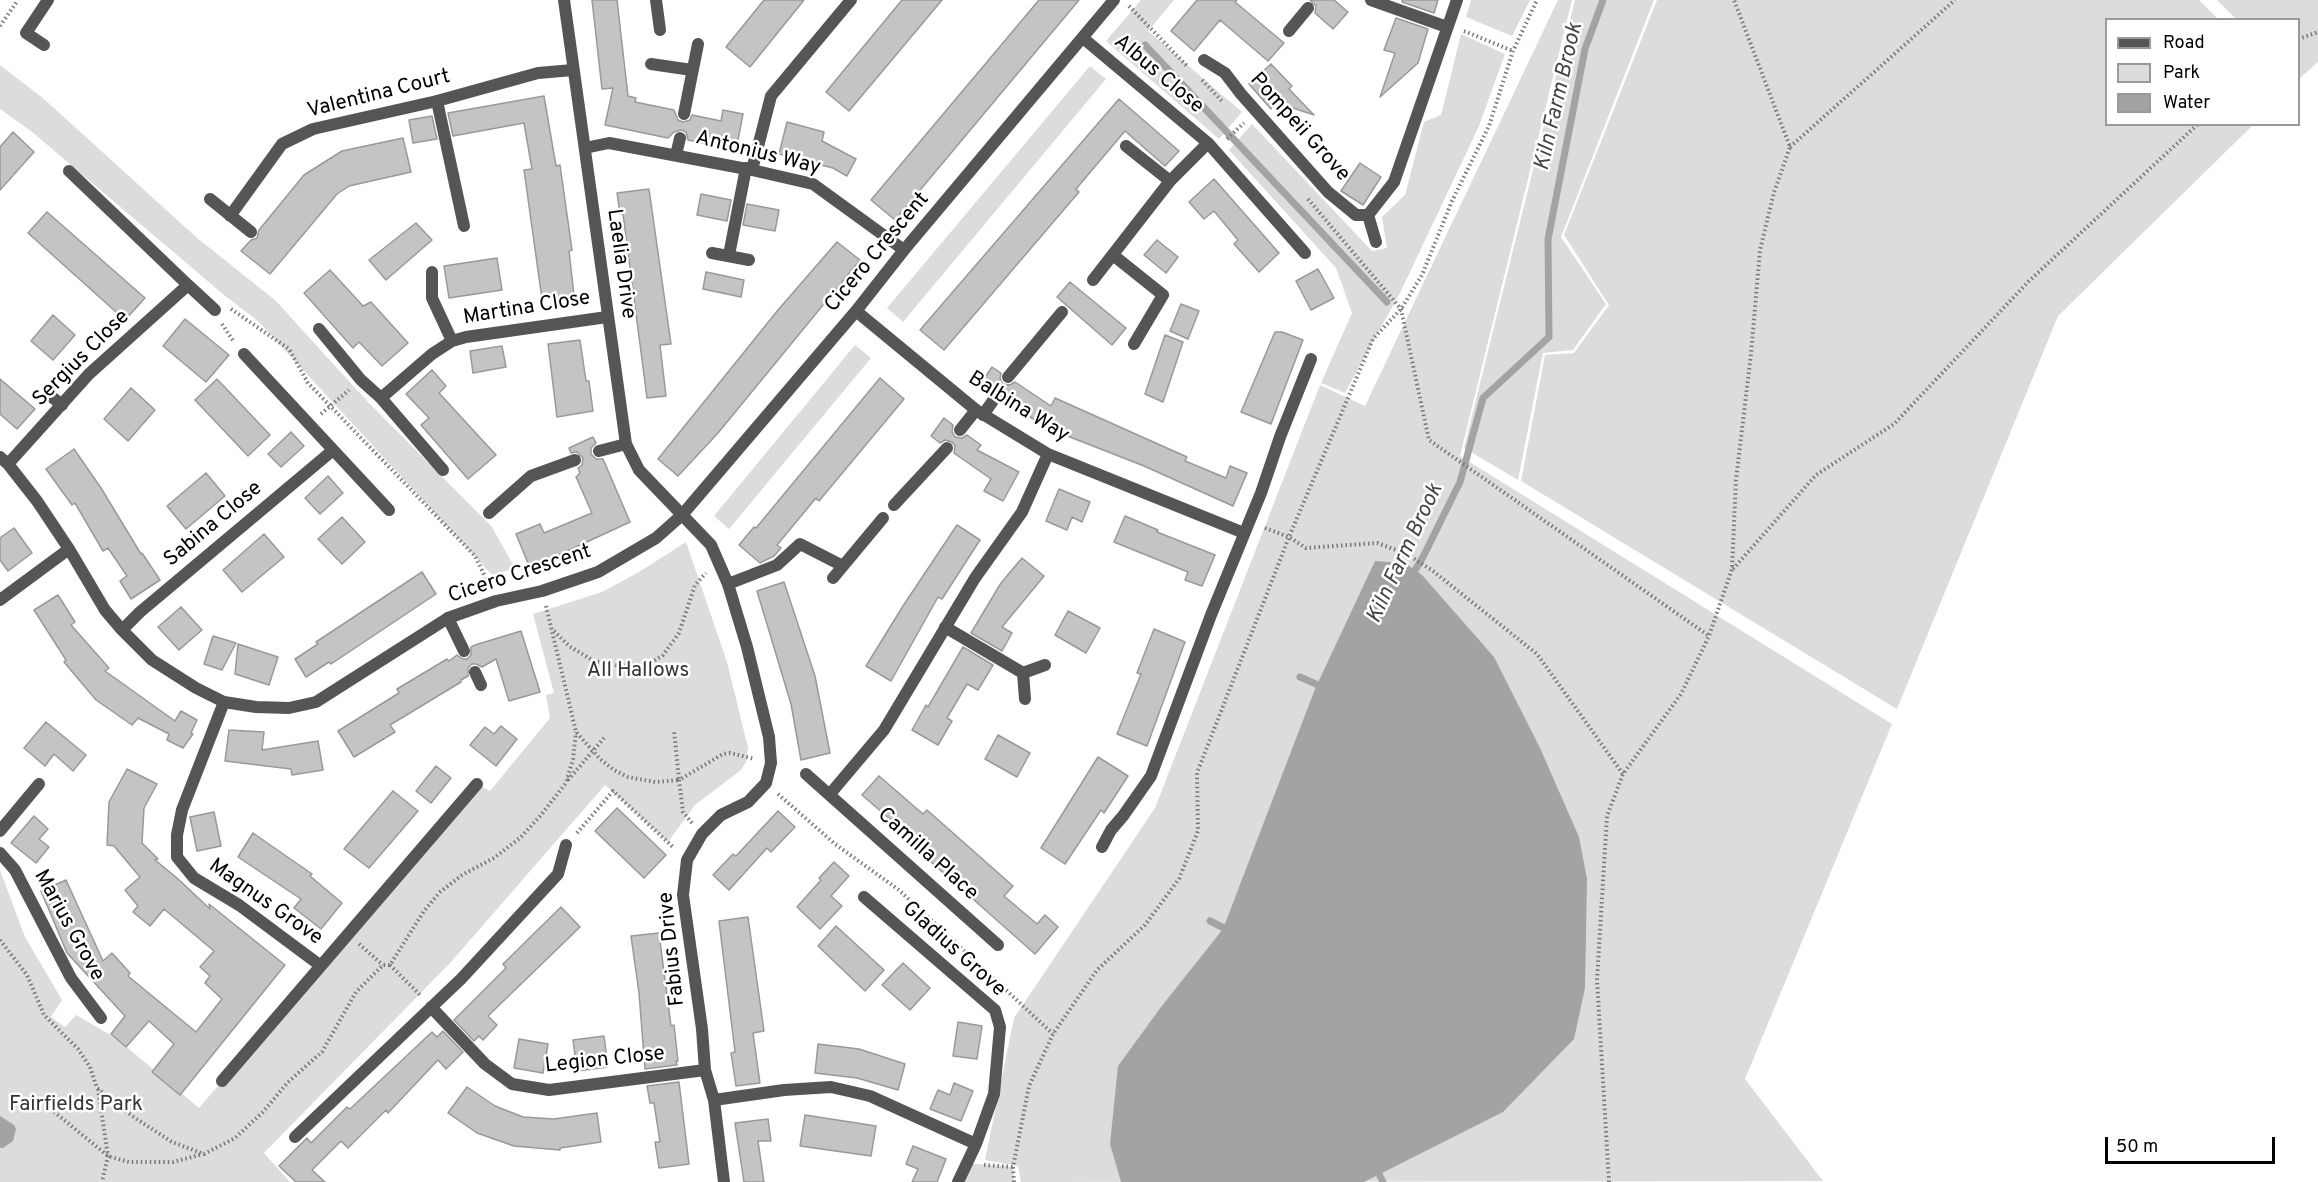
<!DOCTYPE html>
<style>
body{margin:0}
#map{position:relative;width:2318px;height:1182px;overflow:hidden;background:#fff;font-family:Overpass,sans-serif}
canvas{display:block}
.legend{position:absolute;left:2105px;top:18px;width:195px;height:108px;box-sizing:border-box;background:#fff;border:2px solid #999;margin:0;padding:8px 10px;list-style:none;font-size:18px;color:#000}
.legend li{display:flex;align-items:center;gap:12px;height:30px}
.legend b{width:30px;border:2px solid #999}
.scale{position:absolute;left:2105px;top:1137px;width:170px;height:27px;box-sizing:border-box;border:3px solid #000;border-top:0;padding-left:8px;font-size:18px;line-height:21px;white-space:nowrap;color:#000;-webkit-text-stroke:4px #fff;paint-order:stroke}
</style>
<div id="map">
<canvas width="2318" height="1182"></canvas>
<ul class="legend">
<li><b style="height:8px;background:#555"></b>Road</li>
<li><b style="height:16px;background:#dcdcdc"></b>Park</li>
<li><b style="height:16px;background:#a3a3a3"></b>Water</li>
</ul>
<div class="scale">50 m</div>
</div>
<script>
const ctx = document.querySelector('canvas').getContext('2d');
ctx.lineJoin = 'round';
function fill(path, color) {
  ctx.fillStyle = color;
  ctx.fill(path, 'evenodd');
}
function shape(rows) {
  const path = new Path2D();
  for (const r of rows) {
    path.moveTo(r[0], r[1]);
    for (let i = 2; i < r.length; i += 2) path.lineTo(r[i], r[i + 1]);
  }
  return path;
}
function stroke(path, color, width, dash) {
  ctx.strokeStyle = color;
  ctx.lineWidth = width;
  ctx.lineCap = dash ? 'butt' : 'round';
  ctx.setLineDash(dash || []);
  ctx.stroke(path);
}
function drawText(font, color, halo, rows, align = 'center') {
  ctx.font = font + ' Overpass,sans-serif';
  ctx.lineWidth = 5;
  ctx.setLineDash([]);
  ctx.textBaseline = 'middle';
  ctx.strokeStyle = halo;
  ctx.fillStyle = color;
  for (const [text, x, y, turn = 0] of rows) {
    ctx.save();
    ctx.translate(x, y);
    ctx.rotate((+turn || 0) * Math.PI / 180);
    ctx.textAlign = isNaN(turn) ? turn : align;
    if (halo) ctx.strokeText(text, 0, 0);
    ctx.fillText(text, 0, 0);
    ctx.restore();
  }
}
fill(shape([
 [1141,0,1174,0,1148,31,1242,112,1219,139,1106,41],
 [1471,0,1530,0,1512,36,1466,17],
 [1558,0,1572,0,1460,456,1892,724,1745,1079,1823,1181,1021,1182,1018,1166,985,1160,1014,1018,1155,808,1320,385,1365,406],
 [1575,0,1654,0,1561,237,1606,304,1573,350,1543,353,1518,480,1464,448],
 [1657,0,2199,0,2218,19,2106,20,2106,124,2253,125,2058,316,1897,709,1521,481,1545,355,1574,353,1609,305,1564,235],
 [2217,0,2318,0,2318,62,2299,79,2298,20,2236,19],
 [1461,34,1505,54,1479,126,1401,291,1345,393,1321,383,1352,313,1336,268,1229,150,1252,124,1372,251,1387,248,1382,217,1405,195,1424,122,1441,115],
 [0,65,44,99,196,237,276,301,367,401,492,527,515,568,492,575,258,321,224,295,31,131,0,109],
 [1090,66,1106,79,903,322,887,308],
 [855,345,871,358,729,529,714,516],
 [686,542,727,662,748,748,746,762,741,770,695,805,668,842,605,785,451,962,264,1153,290,1182,0,1182,0,870,25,937,62,1000,51,1017,65,1027,76,1015,116,1038,199,1108,477,784,490,791,550,718,546,695,554,693,533,614,602,592,639,572],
 [966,1163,1013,1167,1014,1182,958,1182]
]), '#dcdcdc');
fill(shape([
 [1375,561,1405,563,1422,575,1494,657,1540,748,1579,837,1587,879,1585,988,1574,1039,1503,1112,1364,1182,1121,1182,1110,1144,1118,1066,1161,1007,1223,929,1315,689],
 [0,1116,14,1125,16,1129,13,1141,3,1148,0,1148]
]), '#a3a3a3');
stroke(shape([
 [1145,45,1387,302],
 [1411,577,1423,557,1460,482,1483,398,1549,337,1548,239,1585,49,1603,0],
 [1300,677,1325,688],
 [1210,921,1232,932],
 [1376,1168,1383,1182]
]), '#a3a3a3', 7);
const building = shape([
 [592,0,617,0,628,96,636,98,635,102,674,110,678,120,683,122,690,120,692,115,721,121,723,110,743,114,737,145,714,140,713,145,688,140,686,132,681,130,674,132,668,138,605,125,613,88,602,89,592,0],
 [764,0,804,0,750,67,726,47,764,0],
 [902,0,942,0,849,111,826,92,902,0],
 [1039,0,1079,0,895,220,871,200,1039,0],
 [1197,0,1237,0,1235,2,1284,43,1268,61,1220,20,1194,51,1171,31,1197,0],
 [1310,0,1334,0,1348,12,1333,29,1315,13,1316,6,1310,0],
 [1402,0,1438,0,1434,13,1402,2,1402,0],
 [1396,18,1428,29,1418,63,1380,97,1395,53,1384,50,1396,18],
 [1271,64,1292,86,1289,89,1314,115,1275,102,1271,109,1249,84,1271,64],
 [544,96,556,166,560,165,572,250,569,251,574,295,542,299,524,170,532,169,524,123,453,136,448,113,544,96],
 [1119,99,1179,151,1165,166,1125,131,1076,189,1079,192,1055,220,944,350,920,330,1119,99],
 [432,116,437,139,413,143,409,120,432,116],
 [787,122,824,132,822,141,856,159,847,176,833,168,779,154,787,122],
 [13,132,34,152,0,190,0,147,13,132],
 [403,138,411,172,349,186,337,194,270,274,241,251,251,240,257,238,259,230,304,175,342,151,403,138],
 [1360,163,1381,177,1363,205,1341,191,1360,163],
 [1214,179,1279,253,1259,272,1234,244,1238,240,1214,211,1204,219,1189,202,1214,179],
 [649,189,671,344,660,345,666,396,647,398,623,214,620,214,617,193,649,189],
 [701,194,731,200,727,221,697,215,701,194],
 [747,204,779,210,775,231,743,225,747,204],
 [47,212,145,298,125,320,28,233,47,212],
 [416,223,432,240,386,280,369,260,416,223],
 [1157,240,1178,257,1166,273,1144,255,1157,240],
 [837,242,860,260,718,433,678,476,658,459,778,310,837,242],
 [497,258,502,290,449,298,444,266,497,258],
 [1318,269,1334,298,1311,310,1296,281,1318,269],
 [330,270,363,306,371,302,408,343,382,366,359,342,353,348,304,293,330,270],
 [706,272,744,280,741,297,703,289,706,272],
 [1070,282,1126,328,1112,345,1057,297,1070,282],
 [1181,304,1199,311,1188,339,1170,331,1181,304],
 [53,315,75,335,53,360,31,341,53,315],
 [185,319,229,355,206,382,163,346,185,319],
 [1275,332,1282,332,1303,340,1271,424,1241,412,1275,332],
 [1165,335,1183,342,1163,402,1145,394,1165,335],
 [580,340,586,381,589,381,593,411,557,417,548,344,580,340],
 [502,346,506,367,473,373,470,351,502,346],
 [992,367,1001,373,1000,379,1003,384,1010,385,1015,382,1051,406,1055,398,1187,457,1185,461,1226,478,1230,466,1247,473,1233,506,1144,466,1047,428,1004,400,1005,392,1001,388,994,387,990,391,980,385,992,367],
 [432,370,446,386,439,393,496,455,468,479,421,425,429,418,406,394,432,370],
 [880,378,904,399,819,501,816,498,777,545,781,548,774,556,760,563,739,545,754,527,756,528,880,378],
 [0,379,35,409,17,429,0,414,0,379],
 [217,379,270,435,248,456,195,400,217,379],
 [131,388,155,410,128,441,104,419,131,388],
 [944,418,953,425,952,432,955,437,962,438,967,435,981,445,977,450,1019,472,1003,501,984,491,991,479,954,453,955,446,952,442,945,440,940,443,931,436,944,418],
 [291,432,304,446,281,467,268,454,291,432],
 [593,437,596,443,591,448,591,454,596,459,603,459,630,522,552,558,554,563,532,573,516,534,540,524,544,533,592,513,576,477,580,473,578,468,582,465,583,458,577,452,571,453,569,448,593,437],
 [74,449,101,488,141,554,142,553,160,580,131,599,120,581,127,576,108,548,103,551,75,503,72,505,46,469,74,449],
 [206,473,225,496,186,529,167,506,206,473],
 [328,476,343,493,320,514,305,498,328,476],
 [1059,489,1090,502,1082,522,1072,517,1067,530,1046,521,1059,489],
 [1125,516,1158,530,1157,532,1215,555,1202,586,1185,580,1188,572,1114,542,1125,516],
 [342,517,365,542,342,564,318,539,342,517],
 [957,525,980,540,942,599,938,597,891,681,866,666,903,606,957,525],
 [14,528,32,553,8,571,0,560,0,538,14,528],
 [264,534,284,557,242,592,223,570,264,534],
 [1022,558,1044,576,1002,627,1012,633,1002,651,971,633,1001,583,1022,558],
 [422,572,436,594,331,664,329,662,306,677,295,659,318,644,316,642,422,572],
 [784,582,815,676,830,753,801,760,791,704,757,591,784,582],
 [58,595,75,622,71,625,109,668,105,671,175,721,181,711,197,720,191,733,193,734,183,748,167,740,169,734,138,718,132,725,96,700,64,662,66,660,34,610,58,595],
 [181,607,202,630,179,650,158,627,181,607],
 [1068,611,1100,628,1086,653,1055,635,1068,611],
 [1154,629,1185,642,1147,746,1117,734,1141,674,1137,673,1154,629],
 [521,631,540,692,509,701,496,659,482,667,476,664,472,664,468,668,468,676,461,680,461,682,390,725,395,732,354,757,338,731,399,693,397,689,447,659,449,661,457,655,463,659,467,659,471,655,471,647,475,645,521,631],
 [213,636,236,643,222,670,204,664,213,636],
 [238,644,278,657,269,685,235,674,238,644],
 [963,647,993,665,978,690,967,684,947,718,952,721,938,745,912,730,926,705,928,707,963,647],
 [46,722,86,755,73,771,54,754,45,766,24,748,46,722],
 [501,726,517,739,496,766,470,745,485,727,494,734,501,726],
 [229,730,264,732,262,750,318,741,323,770,292,775,291,769,225,761,229,730],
 [998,735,1030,753,1017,777,985,759,998,735],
 [1098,757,1128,776,1104,813,1101,810,1065,864,1041,848,1098,757],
 [436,766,451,778,431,803,416,791,436,766],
 [127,769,157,784,144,808,142,843,158,859,155,860,177,878,210,909,209,904,285,965,180,1095,152,1072,174,1044,149,1021,126,1047,111,1034,125,1016,67,953,41,891,66,880,103,961,112,953,130,973,128,976,196,1032,222,999,205,983,210,976,200,967,214,951,164,909,150,926,133,912,138,906,125,890,140,877,114,846,107,845,109,802,127,769],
 [879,776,923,814,927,810,1013,886,1004,896,1037,924,1045,915,1058,927,1035,954,903,837,906,833,862,795,879,776],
 [393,791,418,811,369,868,344,849,393,791],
 [617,808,666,855,644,878,595,831,617,808],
 [778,811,795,827,771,852,767,848,729,890,713,875,733,854,736,856,778,811],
 [214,812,221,846,197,851,190,817,214,812],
 [34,816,48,829,39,839,49,847,36,863,11,843,34,816],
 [253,833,312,874,310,876,342,903,321,929,294,908,301,899,238,857,253,833],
 [834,862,849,876,831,896,842,906,820,929,797,907,821,880,819,878,834,862],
 [561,907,580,927,488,1016,497,1025,483,1040,479,1036,474,1041,454,1020,506,968,503,964,561,907],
 [748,917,764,1031,753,1033,760,1083,736,1086,731,1053,735,1052,719,921,748,917],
 [836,926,884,970,865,991,818,946,836,926],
 [659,933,671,1026,674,1025,678,1061,676,1061,677,1065,645,1069,639,993,631,936,659,933],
 [903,963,930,988,910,1010,882,985,903,963],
 [958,1022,982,1026,977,1059,953,1056,958,1022],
 [443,1031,463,1052,446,1069,438,1060,388,1113,386,1110,348,1148,341,1141,312,1170,325,1182,296,1182,279,1166,307,1138,311,1143,347,1107,350,1109,432,1032,437,1037,443,1031],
 [604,1036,608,1067,577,1071,573,1040,604,1036],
 [519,1039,548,1044,543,1073,514,1068,519,1039],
 [818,1044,859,1049,905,1064,898,1090,857,1078,815,1073,818,1044],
 [679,1082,689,1164,659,1168,655,1142,660,1142,654,1103,650,1103,647,1086,679,1082],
 [954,1083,973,1091,961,1121,930,1109,938,1090,950,1095,954,1083],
 [467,1087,495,1106,523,1117,554,1119,597,1113,601,1142,560,1148,560,1150,514,1146,477,1133,448,1113,467,1087],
 [805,1115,876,1126,871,1156,800,1146,805,1115],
 [768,1119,771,1141,758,1141,764,1182,744,1182,735,1123,768,1119],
 [913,1146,946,1159,937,1182,912,1182,918,1169,906,1164,913,1146]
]);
fill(building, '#c4c4c4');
stroke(building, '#999', 1.5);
stroke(shape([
 [1129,6,1188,67],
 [0,26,18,0],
 [1464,31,1513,51],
 [2298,39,2318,32],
 [1202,80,1222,101],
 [1227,139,1244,123],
 [1790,147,1955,0],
 [1308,199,1401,309,1429,440,1709,636],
 [231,309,289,349,308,383,475,556,490,587],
 [222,324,234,342],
 [321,414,349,390],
 [1265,528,1289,537,1306,548,1377,543,1405,553,1433,571,1537,654,1623,774],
 [1733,569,1816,475,1894,424,2029,281,2198,124],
 [546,606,576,732,600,759,614,770,628,777,655,782,679,780,674,730],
 [554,631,569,646,594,661,620,666,649,664,663,655,679,633,695,585,706,573],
 [568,780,604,738],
 [778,794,835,844,899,890,1053,1034],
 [692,823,683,812,679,780,723,754,730,753,755,759],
 [577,833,613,791,674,848],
 [0,940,27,975,44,1015,78,1049,90,1067,97,1088,132,1116,172,1142,204,1154,235,1138,263,1112,288,1082,322,1052,356,992,383,965,390,965,424,911,440,892,462,875,494,858,521,837,541,815,566,783,573,759,576,732],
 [359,944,383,965],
 [390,965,421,996],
 [98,1089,108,1156,102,1182],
 [47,1106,108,1156,129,1162,173,1162,203,1154],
 [984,1165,1013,1167],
 [1014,1182,1013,1167,1029,1086,1053,1034,1097,970,1145,925,1179,879,1198,831,1197,773,1289,537,1373,339,1401,309,1422,275,1452,201,1489,126,1513,51,1537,0],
 [1609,1182,1597,980,1607,816,1623,774,1681,694,1709,636,1732,569,1736,480,1751,354,1760,250,1774,192,1790,147,1734,0]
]), '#777', 4, [1.5, 3]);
stroke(shape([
 [656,0,660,30],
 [1289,31,1308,8],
 [651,64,692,70],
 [437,101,464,226],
 [684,114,698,44],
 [1126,146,1170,181],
 [676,155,680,138],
 [712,253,749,260],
 [729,255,746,168],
 [1008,377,1062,312],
 [48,394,62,405],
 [983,415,997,395],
 [960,430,976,410],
 [599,451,626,444],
 [894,505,947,448],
 [489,513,531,476,575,460],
 [833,578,883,518],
 [728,584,777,565,800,544,843,566],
 [448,618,464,651],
 [475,672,481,685],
 [0,831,39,784]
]), '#555', 12);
stroke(shape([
 [564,0,626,444,639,470,711,545,728,584,747,647,769,737,771,763,766,783,748,802,721,815,702,834,687,860,683,895,702,1029,705,1070,714,1100,724,1182],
 [1371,0,1447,27],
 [1083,38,1208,143,1305,253],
 [44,45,26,33,48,0],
 [1204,60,1225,73,1241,94,1328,192,1356,215,1368,215,1394,182,1457,0],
 [585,148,609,143,752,170,813,184,904,250],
 [752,170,771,96,851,0],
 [69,171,188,285],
 [210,199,251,232],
 [1368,215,1376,242],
 [230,216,282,144,313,129,437,101,538,73,573,70],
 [1113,255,1163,295,1134,344],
 [432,272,432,298,452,341],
 [1093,280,1170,181,1208,143],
 [856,311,976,410,1048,454,1244,533],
 [319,329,361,380,381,398,443,470],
 [244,354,389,510],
 [381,398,432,354,452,341,466,337,607,317],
 [0,457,8,464,37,501,69,549,105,610,122,630,152,660,196,688,224,702,256,707,289,708,316,702,448,618,496,601,542,591,598,572,656,538,682,515,856,311,904,250,1114,0],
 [8,464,89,374,188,285,215,310],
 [0,600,69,549],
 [945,627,1023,673],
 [122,630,140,612,332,451],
 [1025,699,1023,673,1045,665],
 [224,702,182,810,177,835,177,857,194,878,239,905,321,966],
 [806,774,998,945],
 [830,794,884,730,975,578,1022,512,1048,454],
 [1102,847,1111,830,1123,816,1151,776,1211,615,1261,493,1280,437,1311,359],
 [0,853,15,870,71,978,101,1018],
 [864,897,995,1010,1000,1027,994,1094,976,1144,958,1182],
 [431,1007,485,1064,512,1084,549,1090,705,1070],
 [222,1081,477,784],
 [714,1100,784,1090,831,1087,870,1096,976,1144],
 [295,1137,461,979,558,874,566,845]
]), '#555', 12);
drawText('21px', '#000', '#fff', [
 ["Albus Close",1158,75,40],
 ["Valentina Court",379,95,-14],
 ["Pompeii Grove",1299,128,48],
 ["Antonius Way",758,154,14],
 ["Cicero Crescent",878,253,-50],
 ["Laelia Drive",620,264,82],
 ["Martina Close",527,309,-9],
 ["Sergius Close",82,359,-45],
 ["Balbina Way",1018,408,32],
 ["Sabina Close",214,525,-40],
 ["Cicero Crescent",520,575,-18],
 ["Camilla Place",927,855,42],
 ["Magnus Grove",265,903,35],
 ["Marius Grove",68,926,61],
 ["Fabius Drive",673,949,-96],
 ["Gladius Grove",953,950,42],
 ["Legion Close",605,1061,-6]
]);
drawText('21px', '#333', '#fff', [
 ["All Hallows",638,672],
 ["Fairfields Park",76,1106]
]);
drawText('italic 22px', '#444', '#fff', [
 ["Kiln Farm Brook",1560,97,-77],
 ["Kiln Farm Brook",1406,554,-65]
]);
</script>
